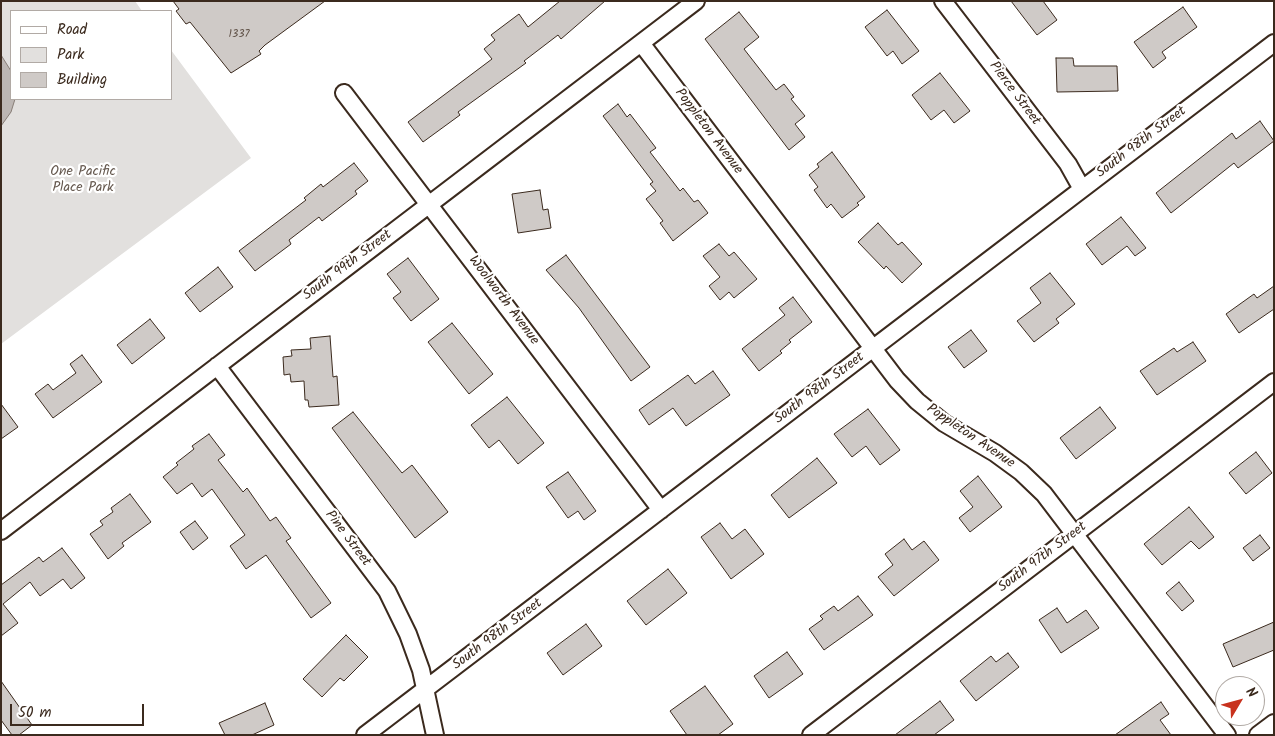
<!DOCTYPE html>
<style>
body{margin:0}
#map{position:relative;width:1275px;height:736px;overflow:hidden;background:#fff;font-family:Kalam,sans-serif}
canvas{display:block}
.frame{position:absolute;inset:0;border:2px solid #3b2a1e;pointer-events:none}
.legend{position:absolute;left:10px;top:10px;width:162px;height:90px;box-sizing:border-box;background:#fff;border:1px solid #b1aaa5;margin:0;padding:6px 9px;list-style:none;font-size:15px;color:#3b2a1e}
.legend li{display:flex;align-items:center;gap:10px;height:25px}
.legend b{width:25px;border:1px solid #b1aaa5}
.north{position:absolute;left:1215px;top:676px;width:50px;height:50px;box-sizing:border-box;background:#fff;border:1px solid #b1aaa5;border-radius:50%;rotate:53deg;font-size:14px;font-weight:700;line-height:20px;text-align:center;color:#3b2a1e}
.north::after{content:'';display:block;margin:auto;width:18px;height:22px;background:#c8321e;clip-path:polygon(50% 0,100% 100%,50% 72%,0 100%)}
.scale{position:absolute;left:10px;top:704px;width:134px;height:22px;box-sizing:border-box;border:2px solid #3b2a1e;border-top:0;padding-left:6px;font-size:15px;line-height:18px;white-space:nowrap;color:#3b2a1e;-webkit-text-stroke:4px #fff;paint-order:stroke}
</style>
<div id="map">
<canvas width="1275" height="736"></canvas>
<div class="frame"></div>
<ul class="legend">
<li><b style="height:6px;background:#fff"></b>Road</li>
<li><b style="height:14px;background:#e2e0de"></b>Park</li>
<li><b style="height:14px;background:#cfcac7"></b>Building</li>
</ul>
<div class="north">N</div>
<div class="scale">50 m</div>
</div>
<script>
const ctx = document.querySelector('canvas').getContext('2d');
ctx.lineJoin = 'round';
function fill(path, color) {
  ctx.fillStyle = color;
  ctx.fill(path, 'evenodd');
}
function shape(rows) {
  const path = new Path2D();
  for (const r of rows) {
    path.moveTo(r[0], r[1]);
    for (let i = 2; i < r.length; i += 2) path.lineTo(r[i], r[i + 1]);
  }
  return path;
}
function stroke(path, color, width, dash) {
  ctx.strokeStyle = color;
  ctx.lineWidth = width;
  ctx.lineCap = dash ? 'butt' : 'round';
  ctx.setLineDash(dash || []);
  ctx.stroke(path);
}
function drawText(font, color, halo, rows, align = 'center') {
  ctx.font = font + ' Kalam,sans-serif';
  ctx.lineWidth = 4.5;
  ctx.setLineDash([]);
  ctx.textBaseline = 'middle';
  ctx.strokeStyle = halo;
  ctx.fillStyle = color;
  for (const [text, x, y, turn = 0] of rows) {
    ctx.save();
    ctx.translate(x, y);
    ctx.rotate((+turn || 0) * Math.PI / 180);
    ctx.textAlign = isNaN(turn) ? turn : align;
    if (halo) ctx.strokeText(text, 0, 0);
    ctx.fillText(text, 0, 0);
    ctx.restore();
  }
}
fill(shape([
 [1,1,135,1,142,11,11,11,11,99,171,99,171,50,251,158,1,344]
]), '#e2e0de');
const water = shape([
 [1,55,11,71,11,99,15,99,11,112,1,126,1,55]
]);
fill(water, '#bcb6b3');
stroke(water, '#887e77', 1);
const building = shape([
 [173,1,325,1,265,45,259,51,261,54,231,73,190,22,186,24,176,11,179,9,173,1],
 [560,1,605,1,561,39,558,35,524,61,526,63,458,112,460,115,423,142,408,122,492,59,484,49,495,40,491,35,519,14,528,27,560,1],
 [1011,1,1043,1,1057,20,1037,35,1011,1],
 [1183,7,1197,27,1162,52,1166,58,1153,68,1134,42,1183,7],
 [887,10,919,51,902,64,893,51,887,56,865,27,887,10],
 [739,12,759,37,744,49,776,90,784,84,794,97,791,99,805,116,795,124,805,137,789,150,705,39,739,12],
 [1056,58,1073,58,1074,66,1117,66,1118,91,1057,92,1056,58],
 [940,73,970,111,954,123,944,110,931,120,912,95,940,73],
 [618,104,627,117,630,114,656,148,650,152,680,191,683,188,694,202,698,200,708,213,673,241,660,223,663,221,646,199,656,191,650,184,653,182,603,116,618,104],
 [1260,121,1274,141,1238,168,1234,163,1171,213,1156,193,1232,133,1236,139,1260,121],
 [832,152,865,197,857,203,859,205,842,218,831,204,827,208,814,190,818,187,809,175,819,167,817,164,832,152],
 [354,163,368,181,355,191,357,194,322,221,319,217,289,240,291,244,255,271,239,251,306,200,304,198,321,184,323,187,354,163],
 [540,190,543,210,548,209,551,228,518,233,512,194,540,190],
 [1121,217,1146,248,1135,256,1127,246,1102,265,1086,244,1121,217],
 [878,223,898,245,902,242,922,264,902,283,886,266,884,269,858,242,878,223],
 [719,244,729,256,734,252,757,279,734,298,729,292,720,300,709,286,720,277,703,256,719,244],
 [566,255,650,367,631,381,579,308,546,270,566,255],
 [408,258,439,299,411,321,393,298,401,292,387,274,408,258],
 [218,267,233,287,200,312,185,293,218,267],
 [1050,273,1075,304,1056,319,1059,323,1034,342,1017,321,1041,303,1030,288,1050,273],
 [1274,286,1274,309,1239,333,1226,314,1254,294,1257,298,1274,286],
 [793,297,812,322,789,340,791,342,780,351,782,353,759,371,742,349,785,315,779,308,793,297],
 [150,319,165,338,132,364,117,345,150,319],
 [452,323,493,374,469,394,428,342,452,323],
 [971,330,987,351,964,368,948,347,971,330],
 [330,336,333,377,337,376,339,405,309,407,308,400,305,400,304,381,291,382,290,374,284,375,283,357,292,356,291,350,311,349,310,338,330,336],
 [1193,342,1206,361,1157,395,1140,371,1174,348,1177,352,1193,342],
 [82,355,102,382,53,418,35,394,48,384,53,390,76,373,70,364,82,355],
 [713,371,730,395,686,426,673,408,649,425,639,410,688,375,695,384,713,371],
 [507,397,544,443,518,464,499,440,489,448,471,425,507,397],
 [1,404,18,427,1,439,1,404],
 [1100,407,1116,428,1076,459,1060,438,1100,407],
 [868,409,900,450,880,465,866,446,852,457,834,434,868,409],
 [353,412,402,473,412,465,448,512,415,538,332,428,353,412],
 [209,434,225,455,218,460,243,492,247,488,270,521,276,517,291,538,286,541,331,603,311,618,266,555,246,569,230,546,245,535,212,489,202,497,192,483,177,494,163,477,178,465,176,463,194,449,192,446,209,434],
 [1256,452,1272,473,1246,494,1229,473,1256,452],
 [817,458,837,483,789,518,771,495,817,458],
 [568,472,596,511,584,520,578,511,568,518,546,487,568,472],
 [978,476,1002,507,970,532,959,518,973,507,960,491,978,476],
 [130,494,151,522,122,543,124,546,108,559,90,534,103,525,100,521,113,512,111,508,130,494],
 [1189,507,1214,537,1199,549,1191,541,1162,565,1144,544,1189,507],
 [195,521,208,538,193,550,180,532,195,521],
 [720,523,732,539,745,529,764,554,731,579,701,537,720,523],
 [1260,535,1270,548,1253,561,1243,548,1260,535],
 [904,539,912,550,924,541,939,560,894,596,878,577,893,565,885,554,904,539],
 [62,548,85,578,71,589,63,579,40,596,30,582,3,604,18,623,1,636,1,585,39,557,43,562,62,548],
 [668,569,687,593,646,625,627,601,668,569],
 [1179,582,1194,601,1182,611,1166,593,1179,582],
 [858,596,873,615,824,650,809,629,823,619,820,616,834,606,838,611,858,596],
 [1057,608,1067,623,1086,610,1099,628,1061,653,1039,620,1057,608],
 [1274,622,1274,650,1233,667,1223,644,1274,622],
 [586,624,602,646,563,675,547,653,586,624],
 [346,635,368,657,344,681,340,678,322,697,303,679,346,635],
 [787,652,803,674,769,698,754,676,787,652],
 [1008,653,1019,667,976,701,960,681,991,656,996,662,1008,653],
 [1,681,32,725,19,735,12,735,1,720,1,681],
 [705,686,733,724,718,735,687,735,670,711,705,686],
 [940,701,954,720,934,735,895,735,940,701],
 [1161,702,1169,714,1160,720,1171,735,1115,735,1161,702],
 [265,703,274,725,252,735,225,735,219,723,265,703]
]);
fill(building, '#cfcac7');
stroke(building, '#3b2a1e', 1);
const minor = shape([
 [943,1,1068,164,1082,189],
 [641,43,897,380,917,401,944,423,995,453,1021,472,1044,494,1227,735],
 [344,93,661,510],
 [217,366,387,591,408,634,421,670,435,735],
 [1,531,696,1],
 [365,735,1274,43],
 [811,735,1274,382],
 [1258,735,1274,723]
]);
stroke(minor, '#3b2a1e', 20);
stroke(minor, '#fff', 16);
drawText('11px', '#605248', null, [
 ["1337",239,35]
]);
drawText('14px', '#3b2a1e', '#fff', [
 ["Pierce Street",1014,94,53],
 ["Poppleton Avenue",708,132,53],
 ["South 98th Street",1142,143,-37],
 ["South 99th Street",348,266,-37],
 ["Woolworth Avenue",503,301,53],
 ["South 98th Street",820,389,-37],
 ["Poppleton Avenue",970,437,34],
 ["Pine Street",347,539,53],
 ["South 97th Street",1043,558,-37],
 ["South 98th Street",498,635,-37]
]);
drawText('14px', '#65584e', '#fff', [
 ["One Pacific",83,173],
 ["Place Park",83,189]
]);
</script>
